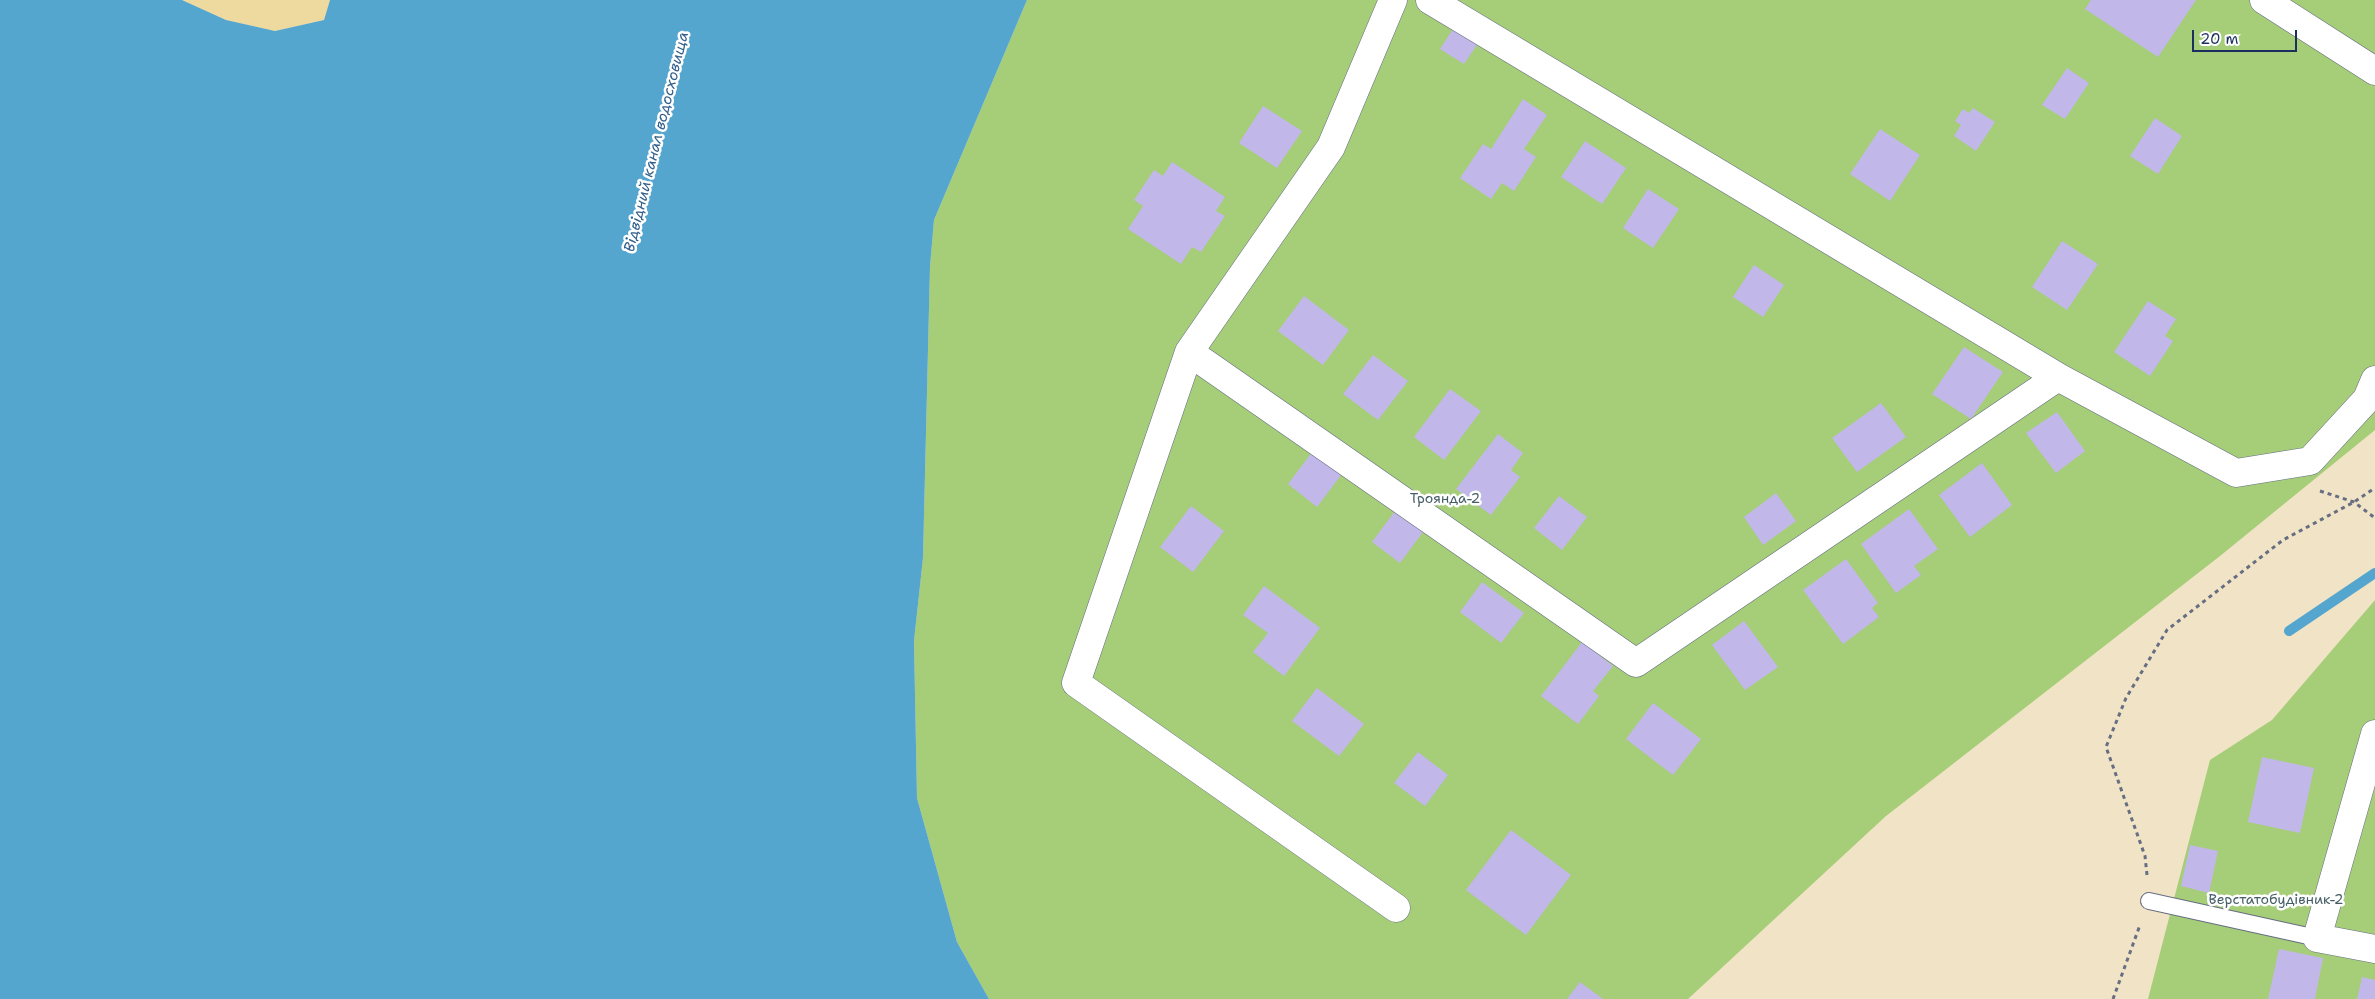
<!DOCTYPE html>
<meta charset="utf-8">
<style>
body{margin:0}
#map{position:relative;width:2375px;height:999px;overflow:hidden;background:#f1e3c6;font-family:"Shantell Sans",sans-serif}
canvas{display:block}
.scale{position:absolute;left:2192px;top:30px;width:105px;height:22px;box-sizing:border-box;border:2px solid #1b2f5e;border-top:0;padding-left:6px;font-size:15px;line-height:18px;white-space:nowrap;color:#1b2f5e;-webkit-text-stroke:4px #fff;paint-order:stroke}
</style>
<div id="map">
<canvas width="2375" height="999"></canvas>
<div class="scale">20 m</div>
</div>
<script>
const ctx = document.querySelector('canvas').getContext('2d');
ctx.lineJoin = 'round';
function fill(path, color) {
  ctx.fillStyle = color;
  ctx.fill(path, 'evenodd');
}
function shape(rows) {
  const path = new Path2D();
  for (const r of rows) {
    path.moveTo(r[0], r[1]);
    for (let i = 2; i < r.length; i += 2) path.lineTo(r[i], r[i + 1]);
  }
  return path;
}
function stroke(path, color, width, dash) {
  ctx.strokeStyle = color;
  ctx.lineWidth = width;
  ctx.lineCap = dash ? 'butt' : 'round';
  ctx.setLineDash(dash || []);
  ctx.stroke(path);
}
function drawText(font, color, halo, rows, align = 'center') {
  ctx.font = font + ' "Shantell Sans",sans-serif';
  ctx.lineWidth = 5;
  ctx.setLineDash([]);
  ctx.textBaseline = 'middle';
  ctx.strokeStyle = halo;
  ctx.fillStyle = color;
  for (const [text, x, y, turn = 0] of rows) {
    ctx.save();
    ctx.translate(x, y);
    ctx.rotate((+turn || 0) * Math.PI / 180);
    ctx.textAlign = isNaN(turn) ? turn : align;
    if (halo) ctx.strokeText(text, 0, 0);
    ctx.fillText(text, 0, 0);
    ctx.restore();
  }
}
fill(shape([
 [1027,0,2375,0,2375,430,2220,556,1886,816,1688,999,989,999,957,942,917,798,914,641,923,558,930,267,934,220],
 [2375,600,2375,999,2148,999,2210,760,2272,720]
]), '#a6cd78');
fill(shape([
 [182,0,330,0,324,20,275,31,226,20]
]), '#eeda9e');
fill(shape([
 [0,0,182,0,226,20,275,31,324,20,330,0,1027,0,934,220,930,267,923,558,914,641,917,798,957,942,989,999,0,999]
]), '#54a6cf');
stroke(shape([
 [2289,631,2375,573]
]), '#54a6cf', 10);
fill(shape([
 [2091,0,2196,0,2158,57,2085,9],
 [1457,23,1481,39,1464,64,1440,49],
 [2067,68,2089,83,2065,119,2042,105],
 [1523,99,1547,115,1524,149,1536,157,1514,191,1502,183,1491,199,1460,178,1483,144,1491,149],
 [1263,106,1302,131,1277,168,1239,143],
 [1973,108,1995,122,1976,151,1954,136,1961,125,1955,121,1963,109,1969,113],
 [2155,118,2182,136,2158,174,2130,156],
 [1880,129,1920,155,1890,201,1850,174],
 [1585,141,1626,168,1602,204,1561,177],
 [1172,162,1225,197,1216,211,1225,216,1201,252,1192,247,1181,264,1128,229,1143,206,1134,200,1154,170,1163,176],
 [1648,189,1679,209,1653,248,1623,228],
 [2062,241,2098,264,2067,310,2032,287],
 [1754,265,1784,285,1763,317,1733,297],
 [1304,296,1349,330,1323,365,1278,331],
 [2148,301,2176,319,2165,336,2173,341,2150,376,2114,352],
 [1964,347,2003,372,1971,419,1932,394],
 [1373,355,1408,381,1378,420,1343,394],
 [1450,389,1481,411,1444,460,1414,437],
 [1881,403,1906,437,1857,472,1832,438],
 [2057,412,2085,451,2056,473,2026,433],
 [1498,434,1523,453,1511,470,1520,477,1491,515,1456,489],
 [1319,443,1348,466,1317,507,1288,484],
 [1982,463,2012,505,1970,537,1939,495],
 [1776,493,1796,521,1763,545,1744,517],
 [1559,496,1587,517,1562,550,1534,528],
 [1191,506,1224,531,1193,572,1160,547],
 [1398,507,1426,528,1400,563,1372,542],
 [1909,509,1938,549,1914,566,1921,575,1896,593,1861,544],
 [1846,559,1878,603,1872,608,1879,617,1843,644,1803,590],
 [1482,582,1524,613,1501,643,1460,612],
 [1264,586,1320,628,1284,676,1253,652,1268,633,1243,615],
 [1744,621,1778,667,1745,690,1712,645],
 [1582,642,1613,666,1593,691,1599,696,1578,724,1541,696],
 [1317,688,1364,724,1339,756,1292,721],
 [1653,703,1701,739,1673,775,1626,739],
 [1418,752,1448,775,1425,806,1394,783],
 [2262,757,2314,768,2300,833,2248,822],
 [1511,830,1571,875,1526,935,1466,890],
 [2190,845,2218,851,2209,893,2181,886],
 [2279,949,2323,958,2315,999,2268,999],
 [2362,977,2375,980,2375,999,2357,999],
 [1580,982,1603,999,1567,999]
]), '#c1b8e9');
const service = shape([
 [2149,901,2317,938]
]);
const minor = shape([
 [1393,0,1331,147,1189,352,1076,683,1396,908],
 [1430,0,2058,377,2236,473,2310,461,2367,399,2375,380],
 [2264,0,2375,71],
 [1189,352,1636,663,2058,377],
 [2375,734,2317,938,2375,949]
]);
stroke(service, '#666e82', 18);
stroke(minor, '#666e82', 29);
stroke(shape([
 [2320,491,2354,502,2375,518],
 [2147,875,2145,856,2106,747,2126,698,2167,630,2283,540,2354,502,2375,488],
 [2113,999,2140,925]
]), '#666e82', 3, [4, 4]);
stroke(service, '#fff', 16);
stroke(minor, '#fff', 28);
drawText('14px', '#455e66', '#fff', [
 ["Троянда-2",1445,499],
 ["Верстатобудівник-2",2276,900]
]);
drawText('italic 15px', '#325f8b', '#fff', [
 ["Відвідний канал водосховища",657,142,-76]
]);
</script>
